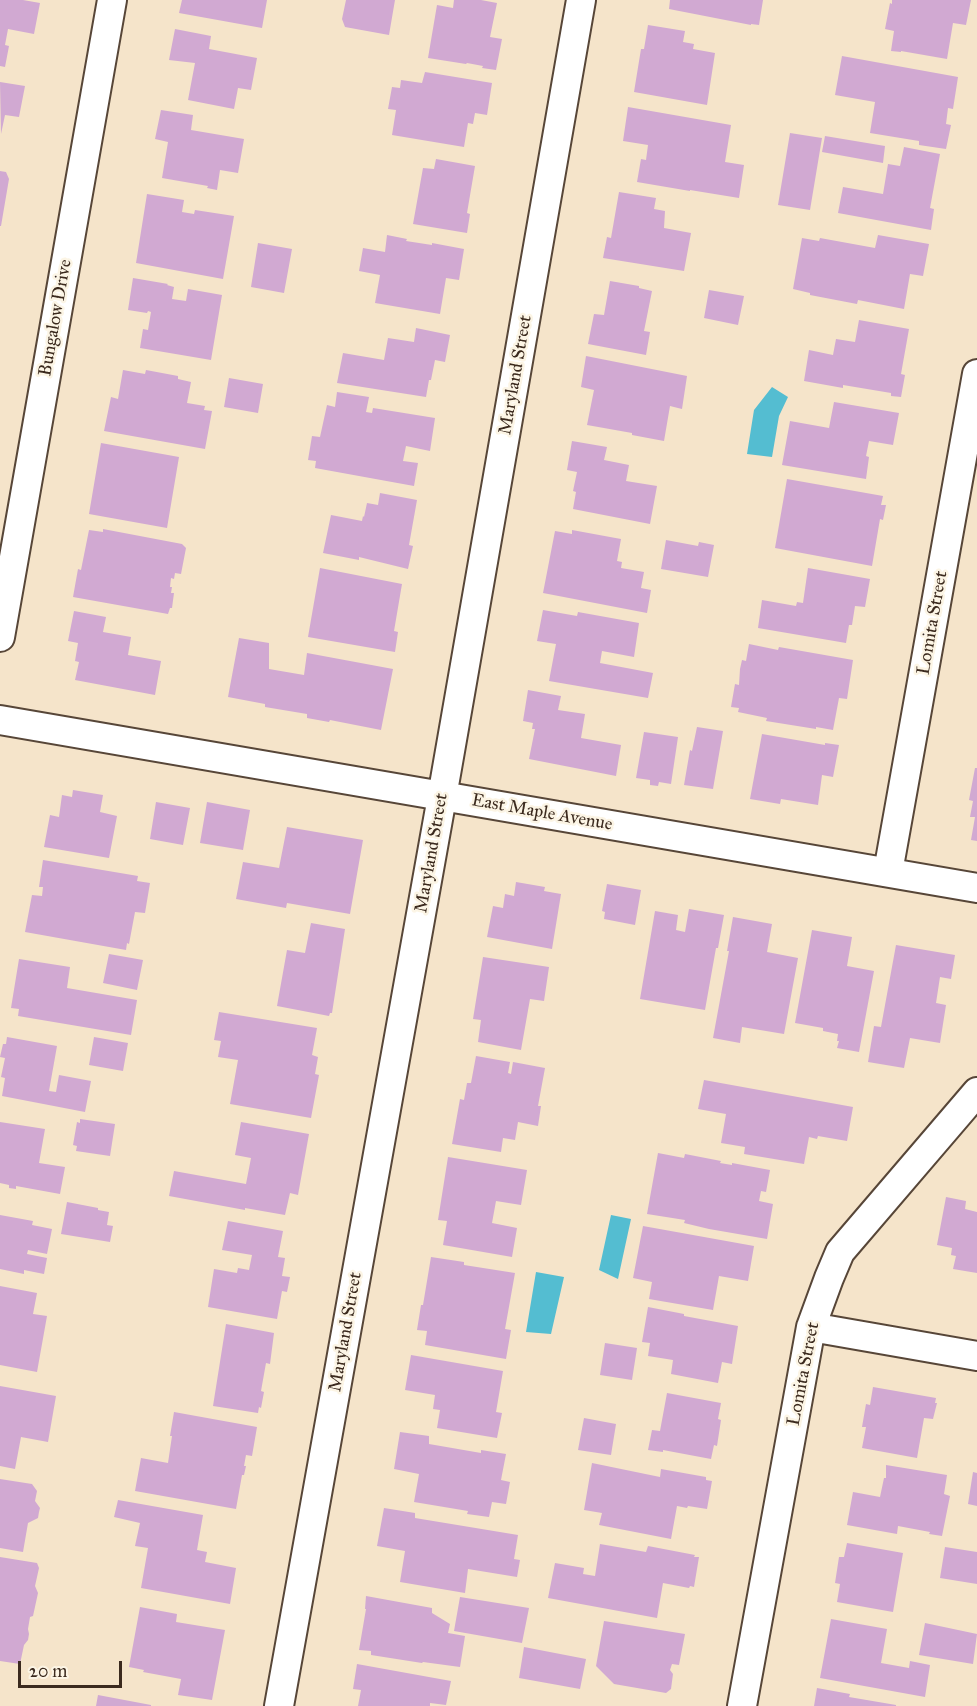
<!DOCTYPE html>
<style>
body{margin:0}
#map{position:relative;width:977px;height:1706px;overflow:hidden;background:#f5e4ca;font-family:"IM FELL Great Primer",serif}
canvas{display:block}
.scale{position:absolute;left:18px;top:1661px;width:104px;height:27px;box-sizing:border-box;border:3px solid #3b2a1e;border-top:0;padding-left:8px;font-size:18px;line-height:21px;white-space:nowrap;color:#3b2a1e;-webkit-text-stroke:4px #fcf5e5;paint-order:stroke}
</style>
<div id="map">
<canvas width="977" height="1706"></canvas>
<div class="scale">20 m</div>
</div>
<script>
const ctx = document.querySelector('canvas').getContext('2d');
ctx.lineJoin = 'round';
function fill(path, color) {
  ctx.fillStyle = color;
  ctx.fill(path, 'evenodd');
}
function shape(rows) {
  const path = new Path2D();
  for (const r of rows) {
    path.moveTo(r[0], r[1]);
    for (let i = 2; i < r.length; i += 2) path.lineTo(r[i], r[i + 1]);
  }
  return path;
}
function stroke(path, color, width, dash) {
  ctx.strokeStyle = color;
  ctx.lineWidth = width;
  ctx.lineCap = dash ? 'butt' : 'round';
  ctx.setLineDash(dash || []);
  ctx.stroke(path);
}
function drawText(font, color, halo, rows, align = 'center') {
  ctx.font = font + ' "IM FELL Great Primer",serif';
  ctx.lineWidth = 5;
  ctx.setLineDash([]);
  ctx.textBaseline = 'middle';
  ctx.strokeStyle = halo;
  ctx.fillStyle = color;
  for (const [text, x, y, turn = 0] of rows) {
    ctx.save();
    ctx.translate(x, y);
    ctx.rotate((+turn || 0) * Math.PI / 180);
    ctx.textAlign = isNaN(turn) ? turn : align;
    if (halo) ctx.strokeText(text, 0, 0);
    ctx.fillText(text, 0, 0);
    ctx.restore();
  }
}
fill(shape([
 [772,387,788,397,779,416,772,457,747,454,754,410],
 [611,1215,631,1219,618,1279,599,1270],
 [536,1272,564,1277,551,1334,526,1332]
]), '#54bdd1');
fill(shape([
 [0,0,23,0,40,3,34,34,8,29,5,45,9,46,5,67,0,66],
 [182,0,267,0,262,28,179,13],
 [346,0,395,0,389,35,345,27,342,19],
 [454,0,481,0,497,3,490,37,502,39,496,70,482,68,483,66,467,63,466,64,428,58,437,5,453,8],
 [670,0,763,0,759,25,751,24,751,25,669,9],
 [892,0,971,0,966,25,953,23,947,59,901,51,901,52,891,51,894,31,885,29,890,3,892,4],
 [648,25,685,31,683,42,694,44,693,49,715,53,707,105,634,92,641,49,644,49],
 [175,29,211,36,209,49,257,58,251,90,238,88,234,109,188,100,195,63,169,60],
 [842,56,958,77,953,109,948,108,946,124,951,125,946,149,919,145,919,141,870,133,875,102,835,95],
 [425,72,492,83,487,115,475,113,473,124,468,123,464,147,392,135,396,110,388,109,392,87,400,88,401,80,422,83],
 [0,82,25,86,19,117,5,115,1,134],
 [628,107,731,125,725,162,744,165,739,198,690,190,690,191,637,182,641,159,646,160,648,145,623,141],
 [161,110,193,115,191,130,244,139,238,173,220,170,217,190,207,188,208,186,162,178,168,142,155,139],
 [790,133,822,138,810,210,778,205],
 [825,136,885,146,883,163,822,152],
 [904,147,940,154,930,208,934,209,931,230,838,213,843,187,883,194,888,164,900,166],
 [436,159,475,166,467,213,470,214,467,233,413,224,423,168,434,169],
 [0,171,6,172,9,179,1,226,0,226],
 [619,192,656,198,654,209,665,211,664,228,691,233,684,271,603,258,607,237,611,238],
 [147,194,184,200,182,212,194,214,195,210,234,216,223,279,136,263],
 [387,235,407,239,406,241,432,245,432,243,464,249,459,280,446,278,440,314,375,303,380,275,359,271,363,248,385,252],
 [878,235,929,244,923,276,910,274,904,309,858,300,857,304,810,295,810,293,793,289,802,238,819,241,820,238,875,248],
 [258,243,292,249,284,293,251,287],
 [133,278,168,284,167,285,174,287,172,299,186,301,188,289,222,295,211,360,140,348,143,329,148,330,151,312,148,311,147,313,128,310],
 [610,281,639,286,639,288,652,291,644,331,650,332,646,355,588,344,594,314,604,315],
 [709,290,744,296,738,325,704,318],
 [859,320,909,329,901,374,905,375,901,397,891,396,891,393,843,385,843,388,804,381,809,350,833,355,836,339,855,342],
 [416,328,450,335,445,362,435,360,431,380,429,380,426,397,337,383,343,353,384,360,388,338,414,342],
 [586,356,687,376,682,409,670,406,664,441,632,435,632,433,587,425,594,390,581,387],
 [123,370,145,374,146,370,178,376,178,379,191,382,187,403,205,406,204,410,212,411,205,449,104,431,111,397,118,399],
 [229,378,263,384,258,413,224,407],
 [337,392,369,397,366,412,372,413,373,408,435,418,430,451,406,446,403,461,418,463,414,486,315,468,316,461,308,460,312,436,320,437,327,405,335,407],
 [834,402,899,413,893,445,869,441,866,456,869,457,866,479,782,465,790,421,829,428],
 [572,441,607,447,604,460,629,465,626,481,657,486,650,524,573,509,576,492,573,491,577,472,567,470],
 [101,443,179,457,167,528,89,514],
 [787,479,883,496,881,505,886,505,883,520,880,519,872,566,775,548],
 [380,493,417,500,409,545,413,546,408,569,359,557,359,560,323,553,331,515,362,521,363,516,364,517,367,503,378,505],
 [103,529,182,544,186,548,181,574,175,573,174,579,171,578,170,587,172,587,171,593,174,593,172,608,170,608,168,614,73,597,78,569,81,570,89,530,103,532],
 [572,530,621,539,617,561,622,562,621,568,644,572,641,588,651,590,647,613,543,593,555,531,572,534],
 [666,540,698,546,699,542,714,545,708,577,661,569],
 [320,568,402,584,394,631,398,632,395,652,308,637],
 [808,568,870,579,865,607,855,606,852,625,849,625,846,643,758,628,762,600,796,606,797,602,803,603],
 [543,610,577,616,578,612,639,623,634,657,602,651,600,663,653,673,648,698,549,681,556,644,537,641],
 [74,611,106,617,103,632,131,637,128,655,161,661,155,695,75,680,79,662,75,661,78,643,68,641],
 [239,638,269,643,269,669,304,675,307,653,393,669,381,730,330,720,329,722,307,718,307,714,265,707,265,704,228,697],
 [749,644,778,650,779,647,853,660,847,699,839,698,833,730,816,727,816,729,766,721,767,718,738,712,739,708,731,707,735,684,739,685,740,669,742,660,746,661],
 [528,690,561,696,558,710,585,714,581,738,621,745,616,776,529,759,535,729,532,729,533,723,523,721],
 [697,727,723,731,713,789,684,785,690,750,692,751],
 [644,732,678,737,671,784,659,782,658,786,650,785,650,780,636,778],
 [762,734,825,745,825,743,839,745,833,777,822,775,818,805,781,799,780,804,750,799],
 [975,768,977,768,977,841,971,840,975,817,970,817,973,801,969,800],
 [73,790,103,795,100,812,117,816,109,858,44,847,50,815,59,817,62,795,72,797],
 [156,802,190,808,183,845,150,839],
 [207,802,250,810,243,850,200,843],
 [287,827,363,840,350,914,287,903,286,908,236,899,243,862,279,868],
 [43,860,138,876,137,881,150,883,145,913,135,912,129,944,127,943,126,950,25,932,32,895,42,896,43,887,39,887],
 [516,882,545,887,544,891,561,894,552,949,487,937,493,906,503,908,505,894,514,896],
 [607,884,641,890,635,925,604,919,605,912,602,911],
 [689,909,724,915,718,948,716,948,705,1010,640,999,655,911,678,915,676,930,685,932],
 [733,917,772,924,767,952,798,958,784,1034,742,1027,740,1043,713,1038,729,951,727,951],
 [311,923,345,929,332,1013,330,1013,329,1016,277,1006,287,950,305,953],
 [812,930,852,937,847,966,874,971,859,1052,837,1048,839,1041,837,1041,838,1034,823,1031,823,1028,795,1023],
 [896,945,955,955,951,979,940,977,936,1003,946,1005,940,1043,910,1038,904,1068,868,1062,874,1026,881,1027],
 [109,954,143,960,137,990,103,983],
 [483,957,549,967,544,1001,530,999,521,1050,478,1042,481,1020,473,1019],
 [19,959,70,967,67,988,137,1000,131,1035,18,1016,19,1009,11,1008],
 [219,1012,317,1028,312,1055,318,1057,315,1074,319,1075,311,1118,230,1104,238,1060,218,1057,221,1041,214,1040],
 [7,1037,57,1046,49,1091,56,1092,59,1075,91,1081,85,1112,2,1096,5,1078,1,1077,5,1058,0,1057,3,1044,6,1044],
 [94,1037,128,1043,123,1071,89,1065],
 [476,1056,510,1062,508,1073,511,1074,513,1062,545,1068,538,1106,541,1106,538,1126,518,1122,515,1140,503,1138,501,1152,452,1144,460,1099,464,1100,467,1083,471,1083],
 [704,1080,853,1107,847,1141,818,1136,817,1139,809,1137,804,1164,744,1154,745,1147,721,1143,726,1114,698,1109],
 [80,1119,115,1124,110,1156,76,1151,77,1146,73,1145,77,1122,80,1123],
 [0,1122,45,1129,39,1163,65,1167,60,1194,16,1186,16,1189,9,1188,9,1185,0,1183],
 [241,1122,309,1134,298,1195,290,1193,285,1215,245,1208,245,1210,169,1196,174,1171,246,1184,251,1158,235,1155],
 [658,1153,684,1158,685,1154,721,1161,720,1163,732,1165,732,1163,770,1170,766,1192,761,1191,759,1201,773,1204,767,1239,709,1229,684,1223,685,1220,647,1214],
 [448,1157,527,1170,521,1205,496,1201,492,1223,517,1228,512,1257,443,1245,447,1221,438,1220],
 [946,1197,966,1201,965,1209,977,1212,977,1273,953,1269,956,1256,951,1255,952,1248,937,1245],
 [67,1202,98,1208,98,1210,109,1212,107,1225,113,1226,110,1242,61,1234],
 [0,1215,33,1221,32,1225,52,1229,47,1254,28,1250,27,1254,47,1258,44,1274,24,1270,24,1274,0,1269],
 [228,1221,283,1231,278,1257,285,1258,282,1276,290,1277,287,1292,282,1291,277,1319,208,1307,214,1269,237,1273,238,1268,249,1270,252,1255,222,1250],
 [643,1226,754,1246,748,1281,719,1276,713,1310,649,1299,652,1282,633,1278],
 [431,1257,464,1262,464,1265,515,1273,505,1329,511,1330,506,1359,425,1345,427,1331,417,1330,421,1305,423,1305],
 [0,1286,37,1293,33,1314,47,1316,37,1372,0,1365],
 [648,1307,684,1314,684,1316,738,1326,732,1364,722,1362,718,1383,671,1374,673,1360,648,1356,650,1343,642,1342],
 [226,1324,274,1333,270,1364,266,1363,261,1391,264,1392,261,1408,259,1407,258,1413,213,1406],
 [605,1343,637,1348,632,1380,600,1375],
 [411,1355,503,1371,496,1412,502,1413,497,1438,437,1428,440,1410,433,1409,435,1395,405,1390],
 [0,1386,56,1396,48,1442,21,1437,15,1469,0,1466],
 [873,1387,936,1398,935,1403,937,1403,933,1419,924,1418,917,1458,862,1448,866,1427,862,1427,866,1404,870,1405],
 [667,1393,721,1403,718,1419,721,1420,717,1446,714,1445,711,1459,663,1450,663,1452,648,1450,652,1430,660,1431],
 [174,1412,257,1427,252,1456,246,1455,244,1466,246,1466,244,1475,242,1475,236,1509,135,1491,141,1458,168,1463,172,1436,170,1436],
 [584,1418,616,1424,611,1455,578,1450],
 [400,1432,429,1436,429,1444,481,1453,481,1450,506,1454,501,1480,510,1482,506,1504,492,1502,489,1517,467,1514,468,1511,414,1502,419,1474,394,1469],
 [592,1463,660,1477,661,1469,706,1477,706,1480,712,1481,707,1509,688,1506,687,1508,677,1506,671,1539,599,1525,602,1513,584,1510],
 [886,1465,947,1475,944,1494,950,1496,942,1536,929,1534,930,1532,898,1526,897,1534,847,1525,853,1492,880,1497,884,1478,886,1478],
 [973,1472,977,1473,977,1506,968,1504],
 [0,1479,32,1484,37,1491,35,1501,40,1508,39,1512,38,1518,28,1523,23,1552,0,1548],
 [118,1500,203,1515,197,1550,207,1552,205,1562,236,1568,230,1604,141,1588,148,1548,135,1546,140,1523,114,1517],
 [384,1508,415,1513,415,1518,518,1535,514,1559,520,1560,517,1577,468,1569,465,1593,400,1582,405,1551,377,1546],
 [847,1543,903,1553,893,1612,837,1602,840,1584,835,1583,839,1557,844,1557],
 [600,1544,646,1552,648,1546,695,1555,694,1557,699,1557,694,1587,690,1586,689,1588,663,1583,657,1618,548,1598,555,1563,584,1568,583,1574,595,1576],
 [945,1547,977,1552,977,1584,940,1578],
 [0,1557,37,1563,39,1568,35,1586,38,1593,33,1616,30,1617,28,1629,29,1634,28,1640,24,1645,20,1664,0,1661],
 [366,1596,432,1608,432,1613,450,1624,448,1633,465,1636,460,1667,423,1662,422,1663,371,1655,371,1651,359,1650,366,1609,365,1609],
 [460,1597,529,1608,522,1643,454,1631],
 [140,1607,177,1614,176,1622,225,1630,212,1700,178,1695,181,1679,143,1672,144,1670,129,1667],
 [831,1619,887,1629,881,1663,909,1668,910,1661,930,1665,925,1697,820,1678],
 [604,1621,685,1634,679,1665,672,1664,670,1670,673,1674,671,1689,666,1693,614,1684,596,1666],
 [925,1623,977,1634,973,1664,919,1655],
 [524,1647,586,1659,580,1689,519,1678],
 [357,1664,451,1681,446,1705,430,1703,430,1706,358,1706,361,1690,353,1689],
 [817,1688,850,1694,849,1697,896,1705,896,1706,814,1706],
 [98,1695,151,1705,151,1706,96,1706]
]), '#d1a9d2');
const street = shape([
 [0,637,112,0],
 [0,720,977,888],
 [888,872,977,374],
 [811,1327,977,1356],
 [279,1706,442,797,581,0],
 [742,1706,811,1327,829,1278,840,1252,977,1092]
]);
stroke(street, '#574638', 32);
stroke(street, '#fff', 28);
drawText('18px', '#3b2a1e', '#fcf5e5', [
 ["Bungalow Drive",56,318,-80],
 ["Maryland Street",516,375,-80],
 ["Lomita Street",933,623,-80],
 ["East Maple Avenue",542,813,10],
 ["Maryland Street",432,853,-80],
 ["Maryland Street",346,1332,-80],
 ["Lomita Street",804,1374,-79]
]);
</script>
